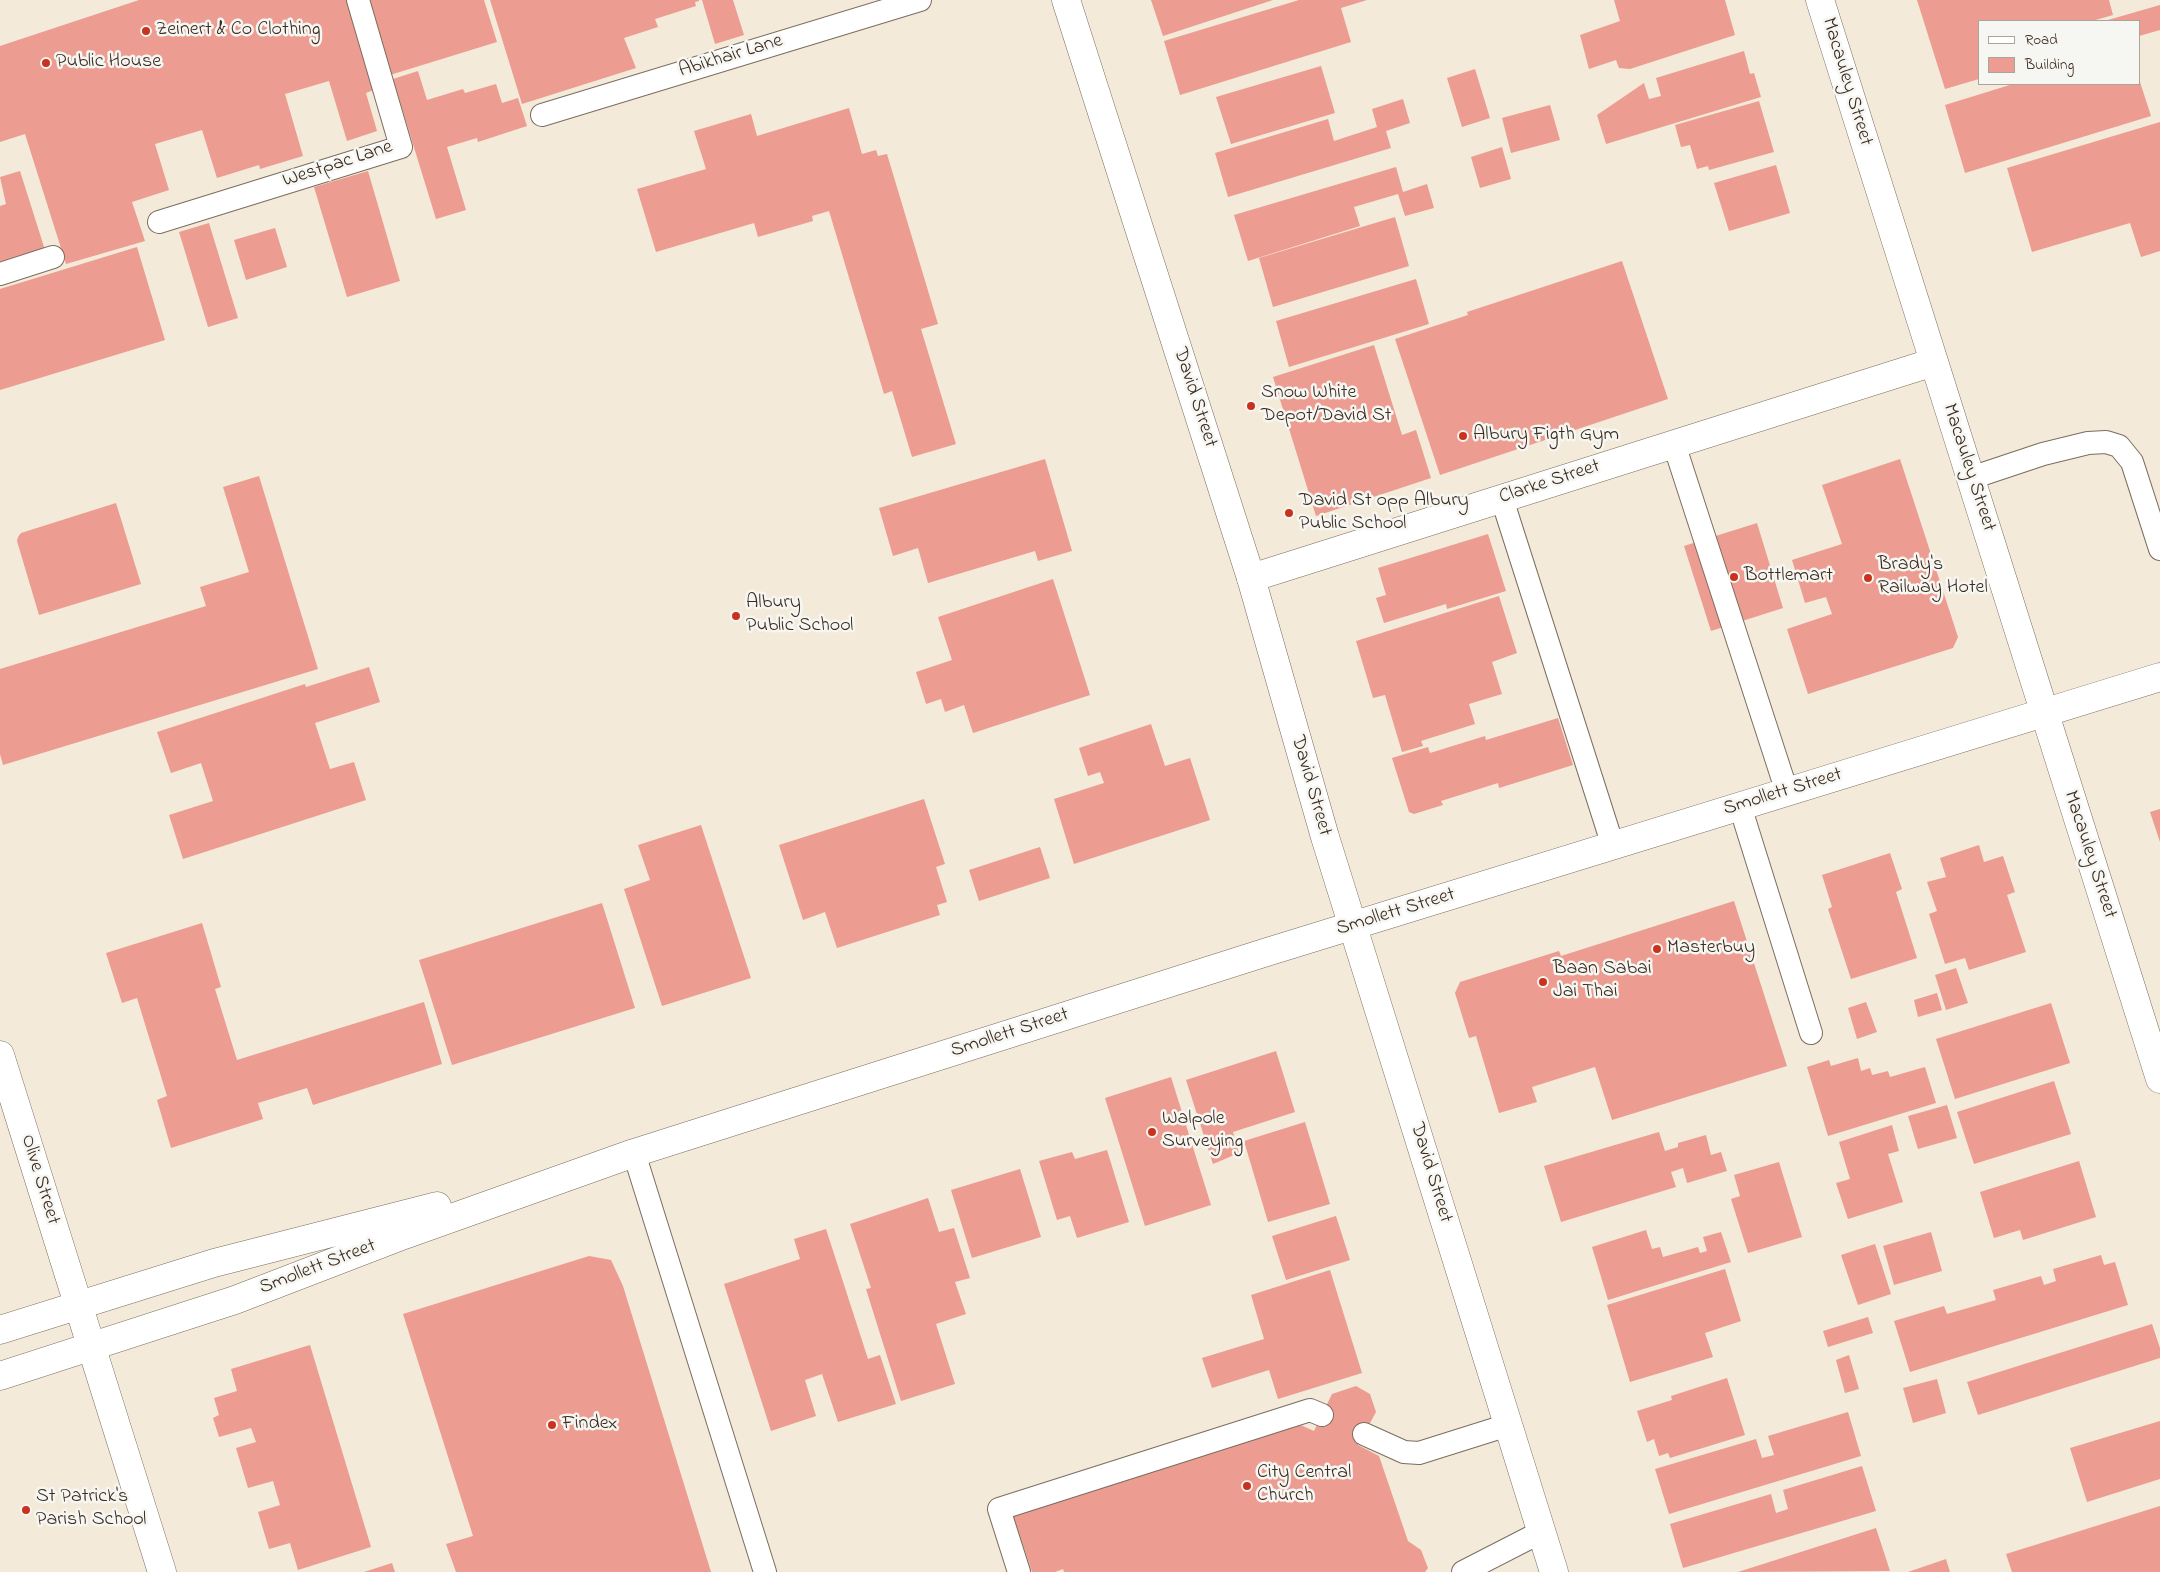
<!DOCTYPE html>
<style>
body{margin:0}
#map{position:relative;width:2160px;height:1572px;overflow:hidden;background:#f3ead9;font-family:"Indie Flower",sans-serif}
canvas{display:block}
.legend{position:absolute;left:1978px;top:20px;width:162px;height:65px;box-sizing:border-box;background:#f6f6f2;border:1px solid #aba49d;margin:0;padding:6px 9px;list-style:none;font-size:15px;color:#3b2a1e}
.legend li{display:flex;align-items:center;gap:10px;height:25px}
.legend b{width:25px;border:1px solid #aba49d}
</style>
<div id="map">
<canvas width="2160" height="1572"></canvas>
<ul class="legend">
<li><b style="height:6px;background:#fff"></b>Road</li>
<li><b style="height:14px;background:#ec9c90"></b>Building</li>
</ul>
</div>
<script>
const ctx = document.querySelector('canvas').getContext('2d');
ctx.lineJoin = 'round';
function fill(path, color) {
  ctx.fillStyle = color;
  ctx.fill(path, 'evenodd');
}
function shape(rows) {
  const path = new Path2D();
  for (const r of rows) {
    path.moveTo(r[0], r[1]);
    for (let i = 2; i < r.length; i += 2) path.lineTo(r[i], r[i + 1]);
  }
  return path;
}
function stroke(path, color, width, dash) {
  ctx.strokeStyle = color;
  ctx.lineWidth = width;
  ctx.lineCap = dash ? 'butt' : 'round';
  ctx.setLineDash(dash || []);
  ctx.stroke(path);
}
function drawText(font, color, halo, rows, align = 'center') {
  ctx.font = font + ' "Indie Flower",sans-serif';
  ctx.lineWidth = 5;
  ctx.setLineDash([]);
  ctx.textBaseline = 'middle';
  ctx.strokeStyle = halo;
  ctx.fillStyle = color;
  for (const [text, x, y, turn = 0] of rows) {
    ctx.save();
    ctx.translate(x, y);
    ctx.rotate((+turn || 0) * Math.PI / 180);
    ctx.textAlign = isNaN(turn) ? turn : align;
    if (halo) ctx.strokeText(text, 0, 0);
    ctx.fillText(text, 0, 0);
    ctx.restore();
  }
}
fill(shape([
 [139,0,349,0,376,89,366,93,377,131,347,141,329,81,285,94,303,156,260,169,259,165,217,178,202,130,155,144,169,190,132,202,145,241,66,264,25,134,0,142,0,46],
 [367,0,484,0,497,42,390,75],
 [490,0,699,0,699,1,695,2,696,6,655,19,658,27,624,38,636,68,522,104],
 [702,0,733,0,744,35,715,44],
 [1151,0,1273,0,1163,36],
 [1299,0,1367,0,1341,8,1351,42,1180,95,1164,41],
 [1614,0,1725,0,1735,35,1630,69,1619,68,1616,60,1589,69,1580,35,1620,21],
 [1917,0,2109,0,2113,15,2092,21,1979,21,1979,79,1945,89],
 [2160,5,2160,30,2139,36,2139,21,2108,21,2108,20],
 [1744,51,1750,74,1754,73,1761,97,1606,144,1597,115,1644,83,1649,99,1661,96,1656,78],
 [1321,66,1335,113,1231,144,1216,97],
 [1475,69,1490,118,1462,127,1447,78],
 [418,71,427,100,463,89,465,93,496,84,502,103,518,98,527,126,478,142,477,138,447,147,466,210,436,219,393,79],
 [2139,79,2151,116,1965,173,1945,105,2013,84,2139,84],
 [1403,99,1410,123,1386,131,1391,148,1228,197,1215,153,1328,119,1334,141,1377,127,1372,109],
 [1759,101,1774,152,1709,170,1708,166,1697,169,1690,145,1681,147,1675,125],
 [1550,105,1560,140,1511,153,1502,118],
 [849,108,862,154,876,150,878,156,887,154,938,324,921,329,956,444,912,457,892,391,884,394,829,211,812,216,813,221,758,237,754,223,656,252,637,189,706,169,694,131,751,114,757,136],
 [2160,122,2160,251,2141,257,2130,223,2032,252,2007,168],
 [1502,147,1511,179,1480,188,1471,157],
 [1776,165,1790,213,1729,231,1714,183],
 [1396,167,1403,192,1427,184,1434,208,1405,216,1398,194,1354,207,1360,226,1248,261,1234,215],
 [20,171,45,250,0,263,0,206,6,204,0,177],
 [368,171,400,281,347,297,314,187],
 [1395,217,1409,266,1273,307,1259,258],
 [209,223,238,318,208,327,179,232],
 [275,228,287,267,246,280,234,240],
 [137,247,165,340,0,390,0,289],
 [1622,261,1668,399,1440,475,1395,339,1468,315,1467,312],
 [1416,279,1429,324,1289,367,1276,321],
 [1374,345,1402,435,1416,430,1431,478,1316,516,1273,377],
 [1045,459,1072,551,1038,561,1035,551,928,583,918,548,893,556,879,508],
 [1900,459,1958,637,1953,648,1808,694,1787,629,1832,614,1826,597,1805,603,1792,560,1842,544,1822,485],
 [259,476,318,669,3,765,0,754,0,669,206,606,200,587,249,572,223,487],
 [116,503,141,584,39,615,17,541,18,537,21,533],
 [1757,523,1783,608,1711,631,1684,546],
 [1488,534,1506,591,1447,609,1446,604,1384,623,1376,598,1386,595,1378,568],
 [1053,579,1090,695,973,733,964,705,945,712,941,699,926,704,916,672,952,660,938,617],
 [1499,596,1517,653,1492,662,1502,694,1469,704,1475,724,1421,741,1423,746,1402,752,1385,695,1373,698,1356,641],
 [369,667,380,702,315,723,330,769,354,762,366,800,183,859,169,815,213,801,201,763,171,773,157,732,305,684,306,687],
 [1558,718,1573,765,1499,788,1498,783,1441,801,1443,805,1414,814,1409,812,1392,758,1428,747,1430,753,1485,736,1486,740],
 [1151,724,1165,766,1190,758,1210,820,1074,864,1054,799,1104,783,1100,772,1088,776,1079,748],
 [924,799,945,864,936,867,947,902,937,905,940,915,837,948,825,912,803,920,779,845],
 [2160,809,2160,842,2150,812],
 [701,825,751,978,662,1006,624,889,650,880,638,845],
 [1979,845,1984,862,2003,856,2015,892,2007,895,2026,952,1969,970,1965,958,1945,964,1929,914,1937,911,1927,882,1946,877,1940,858],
 [1040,847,1050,878,979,901,969,870],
 [1890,853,1902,889,1896,892,1917,958,1851,979,1828,909,1832,907,1822,875],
 [1734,901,1787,1066,1612,1120,1595,1067,1532,1087,1537,1102,1499,1113,1476,1036,1469,1038,1455,993,1460,982,1559,951,1561,956],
 [602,903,635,1008,452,1065,419,960],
 [202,923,221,987,215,989,237,1060,424,1002,442,1064,313,1105,307,1088,258,1103,263,1119,171,1148,157,1100,167,1096,137,998,122,1003,106,953],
 [1956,968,1968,1003,1946,1010,1935,975],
 [1937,993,1942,1010,1918,1017,1914,1000],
 [1866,1002,1877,1032,1857,1039,1848,1008],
 [2051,1003,2070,1063,1955,1099,1936,1039],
 [1276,1051,1295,1112,1233,1132,1239,1153,1213,1164,1186,1080],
 [1858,1058,1861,1071,1870,1068,1872,1075,1888,1071,1890,1077,1925,1067,1936,1103,1828,1136,1807,1067,1829,1060,1831,1066],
 [1171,1077,1211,1205,1145,1226,1105,1098],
 [2054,1081,2071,1134,1974,1164,1957,1112],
 [1947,1105,1957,1138,1918,1149,1908,1116],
 [1305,1122,1330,1204,1268,1222,1244,1141],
 [1892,1125,1899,1151,1888,1154,1903,1202,1848,1219,1836,1183,1850,1179,1839,1142],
 [1659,1132,1665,1151,1678,1147,1678,1143,1706,1135,1711,1155,1721,1152,1727,1171,1687,1183,1683,1168,1671,1172,1676,1187,1561,1222,1544,1166],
 [1107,1150,1129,1222,1077,1238,1070,1216,1057,1220,1039,1161,1072,1152,1075,1159],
 [2079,1161,2096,1217,2023,1240,2020,1230,1994,1238,1980,1192],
 [1779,1162,1802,1237,1748,1253,1731,1199,1740,1196,1734,1175],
 [1020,1169,1041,1237,972,1258,951,1190],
 [928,1198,939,1232,954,1228,970,1278,955,1282,966,1314,936,1324,955,1384,901,1401,866,1289,871,1288,850,1224],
 [1336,1216,1350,1260,1286,1280,1272,1236],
 [826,1229,868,1359,880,1355,896,1404,838,1422,822,1374,805,1380,816,1416,771,1431,724,1284,800,1259,794,1239],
 [1646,1230,1652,1249,1660,1247,1663,1257,1698,1247,1700,1253,1707,1251,1703,1237,1721,1232,1731,1262,1608,1300,1592,1247],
 [1931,1232,1942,1271,1894,1285,1883,1246],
 [1875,1244,1891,1294,1858,1305,1841,1255],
 [2101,1255,2104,1265,2115,1262,2128,1305,1910,1372,1894,1321,1944,1306,1947,1314,1996,1300,1993,1290,2041,1276,2044,1285,2056,1281,2053,1269],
 [589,1256,611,1260,623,1286,711,1572,456,1572,446,1544,473,1536,403,1314],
 [1725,1269,1741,1321,1705,1333,1713,1357,1630,1382,1607,1305],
 [1330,1270,1362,1373,1278,1399,1269,1370,1212,1388,1202,1358,1264,1339,1251,1295],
 [1868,1317,1873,1333,1828,1347,1823,1331],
 [2152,1324,2160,1348,2160,1358,1978,1415,1967,1382],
 [310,1345,371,1547,298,1570,290,1543,269,1549,258,1512,280,1505,273,1481,248,1488,236,1448,256,1442,251,1428,219,1437,213,1418,219,1415,214,1398,237,1391,231,1369],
 [1849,1355,1859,1389,1845,1393,1836,1360],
 [1727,1378,1745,1435,1670,1458,1668,1453,1659,1456,1654,1439,1647,1442,1637,1411,1672,1400,1671,1396],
 [1937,1379,1946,1413,1913,1423,1903,1388],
 [1356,1386,1370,1394,1376,1412,1358,1445,1379,1456,1408,1541,1421,1550,1428,1568,1425,1572,1064,1572,1063,1569,1055,1572,1032,1572,1013,1515,1296,1423,1314,1431,1332,1394],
 [1848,1412,1861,1456,1669,1514,1655,1469,1756,1439,1762,1458,1774,1455,1768,1436],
 [2160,1421,2160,1479,2087,1502,2070,1448],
 [1862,1466,1876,1511,1683,1568,1670,1524,1771,1494,1776,1513,1788,1509,1783,1490],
 [2160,1506,2160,1572,2012,1572,2006,1554],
 [1876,1528,1890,1571,1738,1572],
 [1946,1559,1950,1572,1908,1572],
 [392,1563,395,1572,364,1572]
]), '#ec9c90');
const service = shape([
 [542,115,920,0],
 [159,222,401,147,358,0],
 [0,274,53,257],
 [1674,444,1787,792],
 [1971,478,2043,454,2088,443,2106,442,2119,446,2132,462,2160,549],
 [1502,499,1613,846],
 [1740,806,1811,1033],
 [634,1153,765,1572],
 [1364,1434,1404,1452,1419,1453,1508,1425],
 [1019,1572,999,1509,1310,1410,1322,1415],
 [1463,1572,1541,1532]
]);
const minor = shape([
 [1820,0,2160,1079],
 [1251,578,1934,362]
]);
const tertiary = shape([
 [0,1055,162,1572],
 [0,1330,214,1263,437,1206],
 [0,1376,235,1300,404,1235,634,1153,1267,952,2160,677]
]);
const secondary = shape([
 [1066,0,1251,578,1325,837,1554,1572]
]);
stroke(service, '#7b6d5f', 24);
stroke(minor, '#7b6d5f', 29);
stroke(tertiary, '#7b6d5f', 29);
stroke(secondary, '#7b6d5f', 29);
stroke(service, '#fff', 22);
stroke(minor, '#fff', 28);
stroke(tertiary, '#fff', 28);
stroke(secondary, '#fff', 28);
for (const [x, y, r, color] of [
 [146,31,5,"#c8321e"],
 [46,63,5,"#c8321e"],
 [1251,406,5,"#c8321e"],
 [1463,436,5,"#c8321e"],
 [1289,513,5,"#c8321e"],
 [1734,577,5,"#c8321e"],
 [1868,578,5,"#c8321e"],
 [736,616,5,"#c8321e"],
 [1657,949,5,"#c8321e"],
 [1543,982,5,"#c8321e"],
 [1152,1132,5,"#c8321e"],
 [552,1425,5,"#c8321e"],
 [1247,1486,5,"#c8321e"],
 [26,1510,5,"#c8321e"]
]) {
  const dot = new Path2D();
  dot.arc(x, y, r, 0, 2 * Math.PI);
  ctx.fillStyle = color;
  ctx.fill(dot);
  stroke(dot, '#f6f6f2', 2);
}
drawText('20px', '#3b2a1e', '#f6f6f2', [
 ["Zeinert & Co Clothing",156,31],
 ["Public House",56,63],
 ["Snow White",1261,394],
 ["Depot/David St",1261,417],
 ["Albury Figth Gym",1473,436],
 ["David St opp Albury",1299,502],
 ["Public School",1299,525],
 ["Brady's",1878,566],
 ["Railway Hotel",1878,589],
 ["Bottlemart",1744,577],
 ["Albury",746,604],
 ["Public School",746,627],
 ["Masterbuy",1667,949],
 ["Baan Sabai",1553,970],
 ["Jai Thai",1553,993],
 ["Walpole",1162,1120],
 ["Surveying",1162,1143],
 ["Findex",562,1425],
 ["City Central",1257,1474],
 ["Church",1257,1497],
 ["St Patrick's",36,1498],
 ["Parish School",36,1521]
], 'left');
drawText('20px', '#3b2a1e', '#f6f6f2', [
 ["Abikhair Lane",731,57,-17],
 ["Macauley Street",1846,82,73],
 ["Westpac Lane",338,165,-18],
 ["David Street",1194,398,72],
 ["Macauley Street",1968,468,72],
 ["Clarke Street",1550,483,-18],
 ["David Street",1310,786,74],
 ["Smollett Street",1783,793,-17],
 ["Macauley Street",2089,855,72],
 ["Smollett Street",1396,913,-17],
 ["Smollett Street",1010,1034,-18],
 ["David Street",1430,1173,73],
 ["Olive Street",39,1180,73],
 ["Smollett Street",318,1268,-21]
]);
</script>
